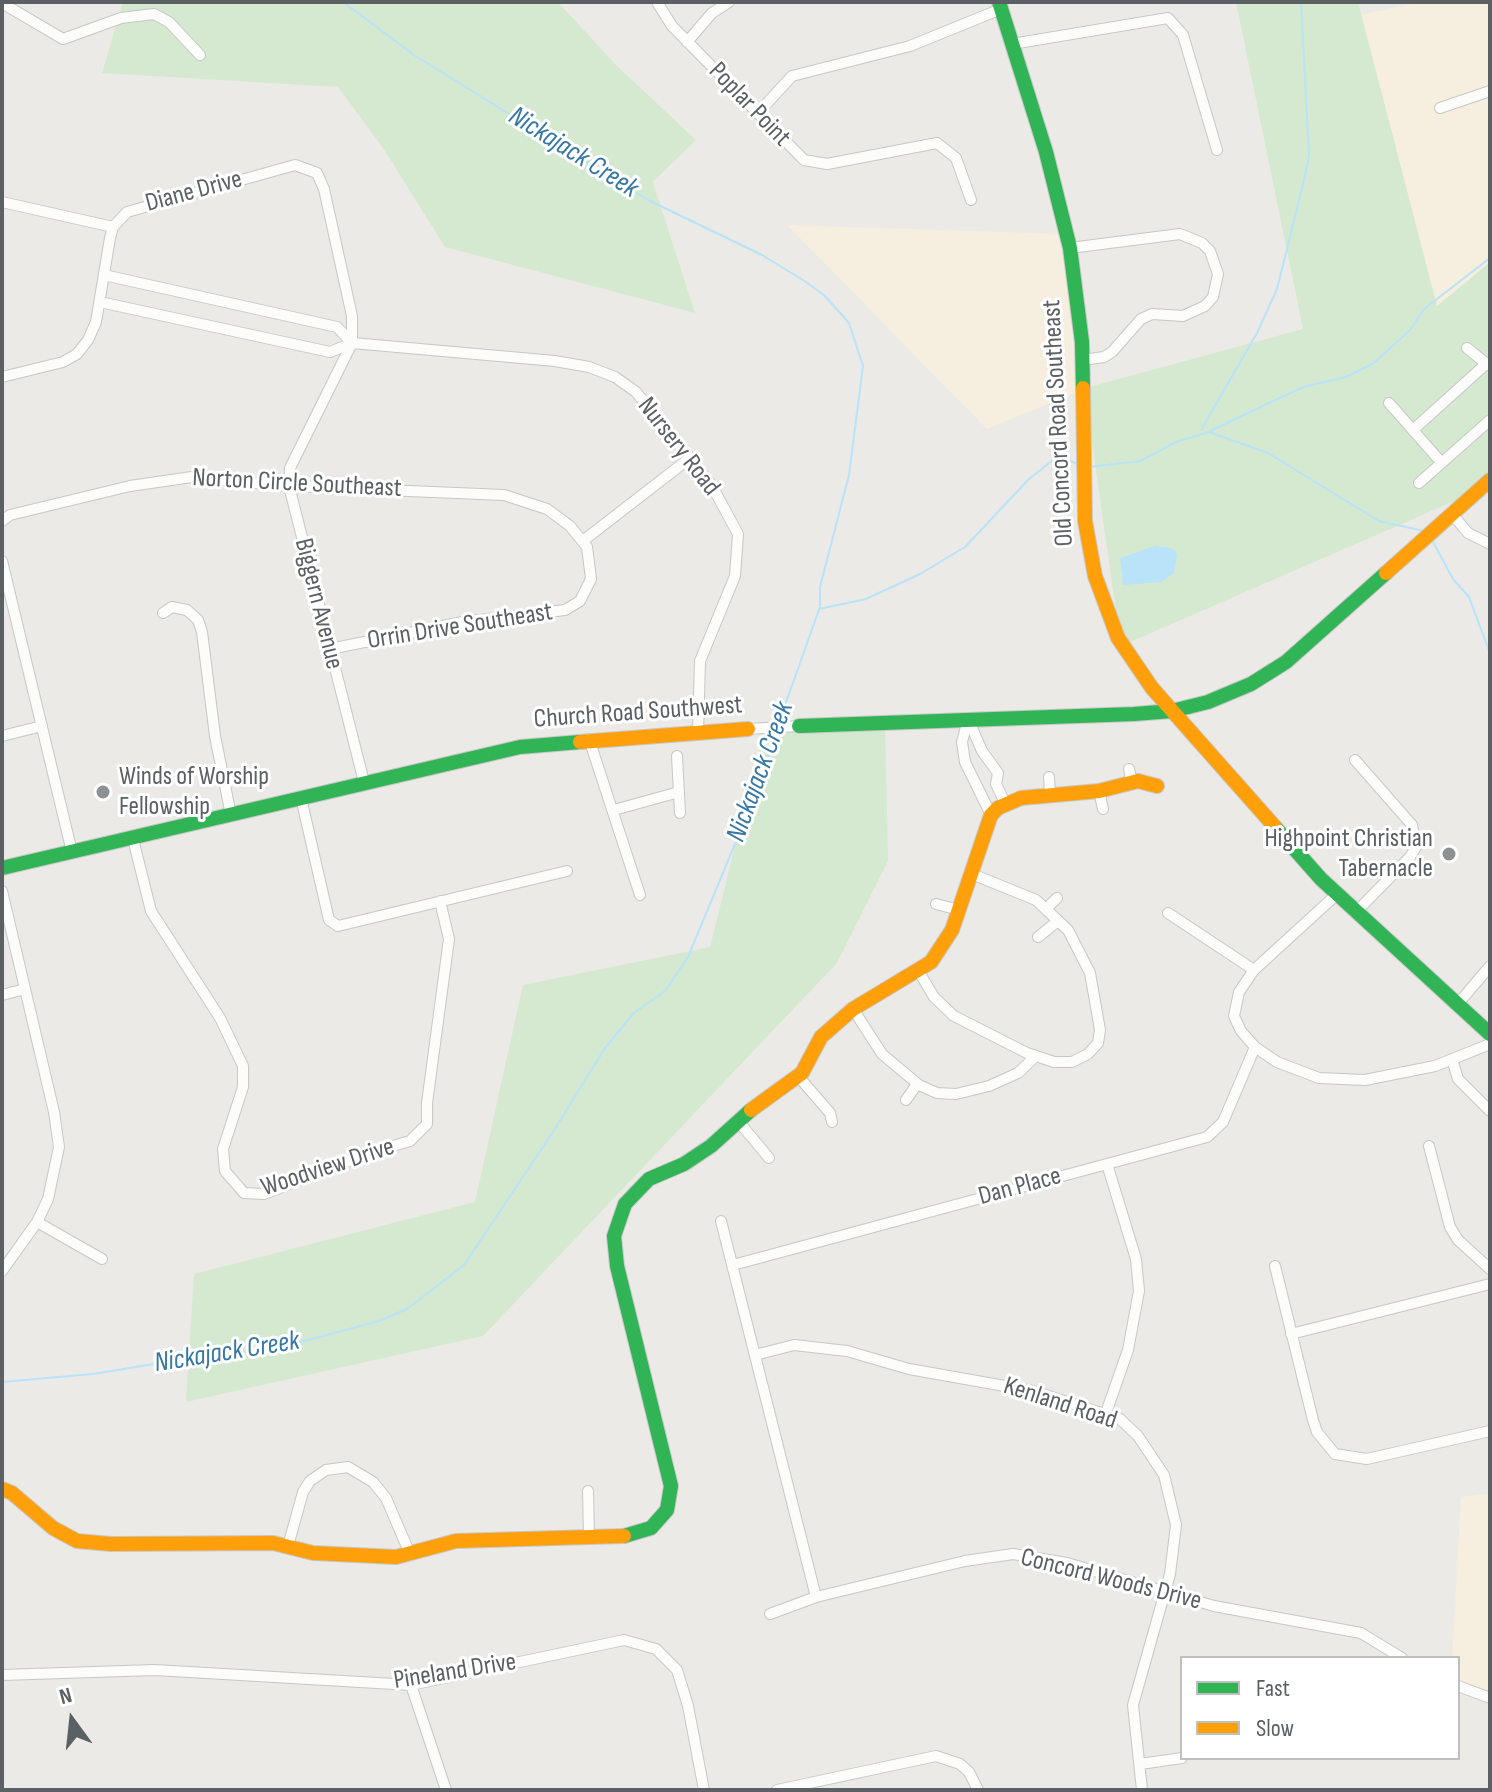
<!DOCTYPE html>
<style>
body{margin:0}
#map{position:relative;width:1492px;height:1792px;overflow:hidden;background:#eceae6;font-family:"Sofia Sans Condensed",sans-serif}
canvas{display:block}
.frame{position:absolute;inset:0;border:4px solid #5b6064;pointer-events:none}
.legend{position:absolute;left:1180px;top:1656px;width:280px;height:104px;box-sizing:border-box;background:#fff;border:2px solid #bdbfc1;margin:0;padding:10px 14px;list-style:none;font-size:24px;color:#5b6064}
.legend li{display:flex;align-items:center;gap:16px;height:40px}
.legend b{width:40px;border:2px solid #bdbfc1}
.north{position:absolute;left:32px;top:1680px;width:80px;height:80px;-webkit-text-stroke:6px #fff;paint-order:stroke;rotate:345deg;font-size:22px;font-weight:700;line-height:32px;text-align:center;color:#5b6064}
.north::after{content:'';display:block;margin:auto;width:28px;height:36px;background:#5b6064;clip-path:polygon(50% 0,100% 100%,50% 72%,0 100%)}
</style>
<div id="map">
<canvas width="1492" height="1792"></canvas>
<div class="frame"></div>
<ul class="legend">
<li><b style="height:10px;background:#30b455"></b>Fast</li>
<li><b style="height:10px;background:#ff9f0a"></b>Slow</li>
</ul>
<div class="north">N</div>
</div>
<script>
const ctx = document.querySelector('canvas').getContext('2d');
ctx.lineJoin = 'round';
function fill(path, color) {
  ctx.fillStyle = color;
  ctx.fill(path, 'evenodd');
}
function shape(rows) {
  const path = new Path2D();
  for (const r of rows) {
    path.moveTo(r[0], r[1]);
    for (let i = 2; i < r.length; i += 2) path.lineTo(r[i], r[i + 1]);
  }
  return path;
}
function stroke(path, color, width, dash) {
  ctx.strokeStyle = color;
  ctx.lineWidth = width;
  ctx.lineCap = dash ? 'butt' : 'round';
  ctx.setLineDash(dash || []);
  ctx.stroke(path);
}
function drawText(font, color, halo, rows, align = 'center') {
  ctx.font = font + ' "Sofia Sans Condensed",sans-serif';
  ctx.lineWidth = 6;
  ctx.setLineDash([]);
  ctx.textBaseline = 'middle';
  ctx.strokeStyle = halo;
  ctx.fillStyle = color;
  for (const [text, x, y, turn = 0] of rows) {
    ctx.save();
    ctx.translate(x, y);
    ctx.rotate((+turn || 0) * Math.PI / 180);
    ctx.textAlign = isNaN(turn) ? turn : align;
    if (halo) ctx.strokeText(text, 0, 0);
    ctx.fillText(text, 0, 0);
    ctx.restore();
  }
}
fill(shape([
 [1421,2,1490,2,1490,262,1437,307,1361,15],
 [787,225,1066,234,1089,387,987,429],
 [1490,1493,1490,1699,1458,1686,1458,1658,1452,1658,1461,1497]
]), '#f6eede');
fill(shape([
 [123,2,558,2,616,65,696,140,653,182,695,313,445,247,385,151,338,87,102,73],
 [1236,2,1358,2,1437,306,1490,262,1490,474,1466,496,1121,646,1086,401,1089,387,1303,329],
 [885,719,888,861,837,963,483,1336,186,1402,194,1274,475,1202,523,985,710,947,764,729]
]), '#d5e9d0');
fill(shape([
 [1155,546,1172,548,1177,554,1174,573,1161,582,1123,585,1120,558]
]), '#b8e3f8');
stroke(shape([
 [343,2,414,55,648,200,762,255,803,280,824,295,849,323,863,366,849,475,820,587,820,607,779,722],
 [1201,430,1257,333,1277,289,1303,184,1309,156,1301,2],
 [1210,431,1303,387,1346,377,1374,363,1410,330,1424,309,1490,258],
 [1090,467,1140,461,1176,442,1209,432,1268,453,1379,521,1424,531],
 [1433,542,1453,579,1469,597,1490,653],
 [819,609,866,599,920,574,965,547,1029,479,1058,456,1080,465],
 [2,1382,93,1374,234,1351,267,1351,379,1321,407,1309,464,1265,553,1132,605,1048,634,1013,665,991,688,957,757,791,776,732]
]), '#b8e3f8', 2);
const street = shape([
 [657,2,672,26,804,160,827,164,937,143,956,158,971,200],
 [2,3,63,39,121,18,154,14,169,22,200,55],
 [687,42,712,13,729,2],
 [1012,44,1168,18,1183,35,1217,150],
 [1440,108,1490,91],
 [758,113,792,76,910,46,1001,9],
 [2,202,113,227],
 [1070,248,1180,234,1202,243,1210,251,1218,274,1213,297,1205,306,1183,316,1152,314,1141,319,1112,352,1104,357,1083,360],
 [104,275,337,327,352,343],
 [100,302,330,352,352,343,555,361,589,367,615,377,636,392,711,484,738,534,735,576,700,661,698,733],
 [1467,348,1488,365],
 [2,377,63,362,77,354,88,340,96,322,110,238,113,227,127,212,295,165,317,173,324,189,352,316,352,343,290,468,289,486,364,782],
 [1389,403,1441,462],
 [1414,429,1486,364],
 [1419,483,1490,420],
 [1452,514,1468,533,1490,544],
 [2,521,10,515,130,486,192,477,289,486,504,495,547,509,570,526,587,547,591,579,580,601,565,610,463,622,330,649],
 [584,540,690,458],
 [2,561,72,852],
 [163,613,172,607,187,610,198,620,202,632,215,736,231,815],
 [968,719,962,742,965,762,991,815],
 [969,721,982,751,998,773,996,784,1005,803],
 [748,729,799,726],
 [2,736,42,726],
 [589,739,640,895],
 [677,756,680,813],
 [1129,769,1132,783],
 [1049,777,1050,795],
 [1099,791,1103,809],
 [301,798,329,920,338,926,567,871],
 [614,810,679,792],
 [133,839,151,911,220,1018,243,1066,243,1087,223,1149,225,1171,244,1193,264,1194,372,1152,410,1141,427,1124,427,1103,449,939,440,901],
 [2,891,54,1112,59,1147,48,1199,37,1222,2,1271],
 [1336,895,1254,970,1239,992,1234,1016,1241,1031,1255,1047,1277,1062,1319,1078,1365,1080,1435,1066,1490,1044],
 [936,904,959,910],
 [1047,908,1057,898],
 [1168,913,1254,970],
 [1355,913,1410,857,1416,847,1412,825,1355,760],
 [1038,937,1058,921],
 [919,972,934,997,954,1016,1027,1053,1054,1062,1072,1062,1088,1054,1098,1043,1100,1030,1090,973,1068,930,1036,900,972,874],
 [2,995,25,989],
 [1457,1005,1490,966],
 [853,1009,882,1054,919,1085,937,1093,956,1094,989,1086,1018,1073,1036,1056],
 [1452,1059,1458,1079,1490,1111],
 [798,1076,830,1113,832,1122],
 [906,1100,917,1084],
 [739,1122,769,1158],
 [1429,1146,1450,1227,1458,1240,1490,1269],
 [721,1221,816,1597],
 [37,1222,102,1259],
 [733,1265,1207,1137,1223,1122,1255,1047],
 [1275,1266,1313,1420,1317,1432,1335,1454,1367,1459,1490,1431],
 [1291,1334,1490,1284],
 [755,1355,794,1345,847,1351,909,1369,1033,1391,1120,1419,1138,1436,1164,1475,1176,1525,1170,1574,1133,1705,1142,1790],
 [1106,1413,1128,1350,1139,1291,1136,1259,1107,1164],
 [588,1491,589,1538],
 [288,1546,303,1492,310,1481,326,1470,348,1467,373,1482,386,1498,410,1554],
 [770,1614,816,1597,965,1561,1013,1554,1067,1563,1214,1606,1361,1633,1402,1658],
 [2,1675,155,1670,411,1685,624,1640,656,1649,677,1670,688,1706,704,1790],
 [411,1685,446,1790],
 [1458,1686,1490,1698],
 [1140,1764,1182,1758],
 [777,1790,936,1756,960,1764,969,1772,978,1790]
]);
const fast = shape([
 [999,2,1046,152,1070,248,1082,342,1083,388],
 [799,726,1134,714,1172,711,1208,702,1251,684,1286,662,1386,573],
 [1275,827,1321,879,1490,1034],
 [2,868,520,747,580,742],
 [624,1536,651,1528,667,1510,671,1486,617,1266,614,1236,625,1204,649,1179,684,1164,711,1146,751,1110]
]);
const slow = shape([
 [1083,388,1085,521,1095,576,1118,638,1152,688,1275,827],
 [1386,573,1490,480],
 [580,742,748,729],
 [751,1110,802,1073,821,1037,853,1009,931,962,952,930,991,815,998,808,1021,798,1099,791,1138,781,1157,786],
 [2,1489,12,1493,53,1528,77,1541,111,1544,273,1543,313,1553,396,1557,456,1541,624,1536]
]);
stroke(street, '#c7c7c6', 12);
stroke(fast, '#c8c8c8', 16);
stroke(slow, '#c8c8c8', 16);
stroke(street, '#fcfcfb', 10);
stroke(fast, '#30b455', 14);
stroke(slow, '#ff9f0a', 14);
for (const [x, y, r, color] of [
 [103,792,8,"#8e9092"],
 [1449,854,8,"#8e9092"]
]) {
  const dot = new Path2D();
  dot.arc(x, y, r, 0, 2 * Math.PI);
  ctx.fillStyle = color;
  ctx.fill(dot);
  stroke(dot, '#fff', 3);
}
drawText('26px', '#5b6064', '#fff', [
 ["Poplar Point",749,105,46],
 ["Diane Drive",194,192,-15],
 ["Old Concord Road Southeast",1059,423,-93],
 ["Nursery Road",678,447,52],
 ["Norton Circle Southeast",297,484,3],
 ["Biggern Avenue",318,604,76],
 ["Orrin Drive Southeast",460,627,-9],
 ["Church Road Southwest",638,713,-4],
 ["Woodview Drive",328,1168,-18],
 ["Dan Place",1020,1187,-15],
 ["Kenland Road",1060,1404,18],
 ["Concord Woods Drive",1111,1580,14],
 ["Pineland Drive",455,1672,-9]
]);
drawText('26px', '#5b6064', '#fff', [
 ["Winds of Worship",119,777],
 ["Fellowship",119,807],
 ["Highpoint Christian",1433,839,"right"],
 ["Tabernacle",1433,869,"right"]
], 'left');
drawText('italic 28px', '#3677a4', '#fff', [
 ["Nickajack Creek",573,153,32],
 ["Nickajack Creek",761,772,-70],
 ["Nickajack Creek",227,1353,-9]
]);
</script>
